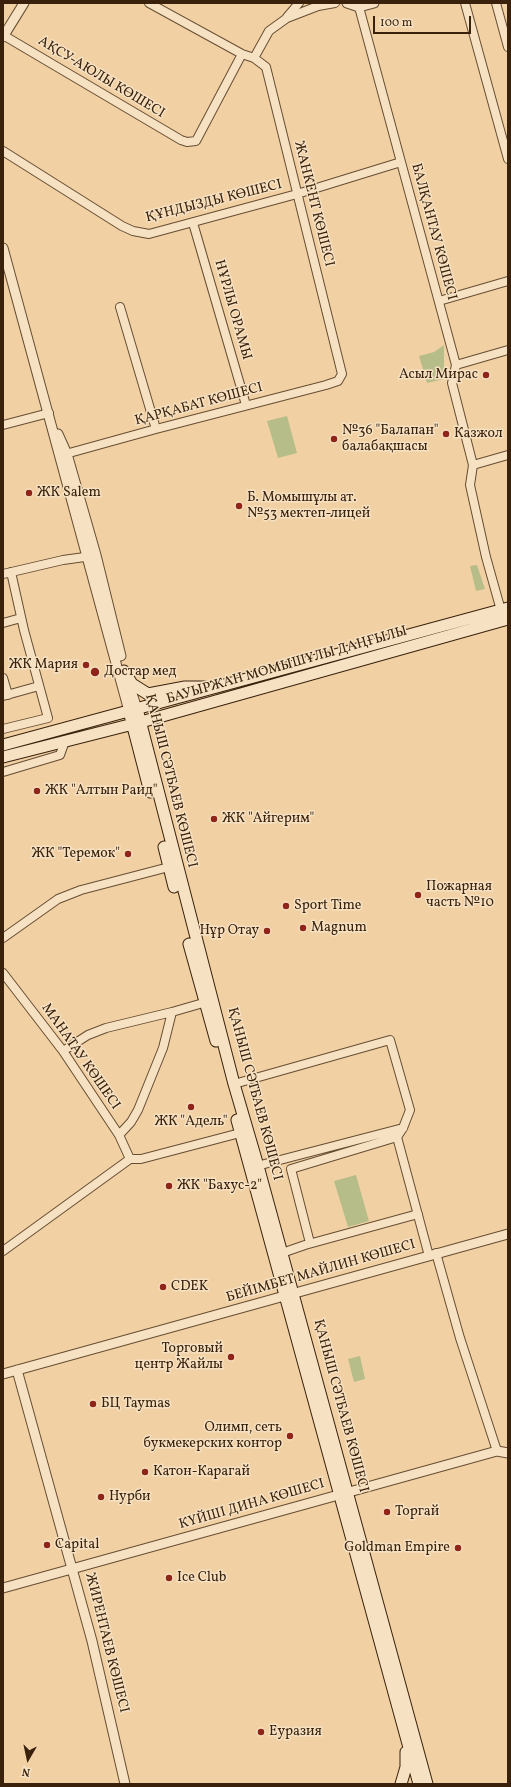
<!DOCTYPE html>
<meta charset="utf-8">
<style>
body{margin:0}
#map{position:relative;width:511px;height:1787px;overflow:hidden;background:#f1d1a3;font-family:Vollkorn,serif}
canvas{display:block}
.frame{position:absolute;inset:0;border:4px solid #39210c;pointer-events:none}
.north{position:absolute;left:8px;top:1739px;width:40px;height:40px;-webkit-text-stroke:3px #f6e1c3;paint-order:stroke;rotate:189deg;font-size:11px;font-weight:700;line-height:16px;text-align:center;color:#39210c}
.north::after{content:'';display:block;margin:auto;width:14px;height:18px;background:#39210c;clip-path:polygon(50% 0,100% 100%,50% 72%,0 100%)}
.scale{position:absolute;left:373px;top:16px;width:98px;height:18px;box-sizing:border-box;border:2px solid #39210c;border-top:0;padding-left:5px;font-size:12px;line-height:14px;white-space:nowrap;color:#39210c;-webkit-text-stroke:3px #f6e1c3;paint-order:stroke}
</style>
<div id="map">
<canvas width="511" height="1787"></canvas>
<div class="frame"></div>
<div class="north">N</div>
<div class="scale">100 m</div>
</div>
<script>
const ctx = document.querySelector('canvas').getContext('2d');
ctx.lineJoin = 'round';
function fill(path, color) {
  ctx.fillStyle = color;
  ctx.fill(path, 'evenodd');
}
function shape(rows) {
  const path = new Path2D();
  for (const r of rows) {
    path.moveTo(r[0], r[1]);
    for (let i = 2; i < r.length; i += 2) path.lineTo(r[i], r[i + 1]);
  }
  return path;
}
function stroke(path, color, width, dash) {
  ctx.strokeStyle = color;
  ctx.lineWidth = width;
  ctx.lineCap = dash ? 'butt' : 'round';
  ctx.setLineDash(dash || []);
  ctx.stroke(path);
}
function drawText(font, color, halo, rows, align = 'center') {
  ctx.font = font + ' Vollkorn,serif';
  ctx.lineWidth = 3;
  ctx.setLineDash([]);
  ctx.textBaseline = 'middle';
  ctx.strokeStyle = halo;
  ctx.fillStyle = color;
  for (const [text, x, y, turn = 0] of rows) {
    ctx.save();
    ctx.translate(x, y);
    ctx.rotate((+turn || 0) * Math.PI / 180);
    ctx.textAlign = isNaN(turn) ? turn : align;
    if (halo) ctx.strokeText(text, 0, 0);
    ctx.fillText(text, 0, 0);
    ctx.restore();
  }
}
fill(shape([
 [444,345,444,379,427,383,419,356,434,352],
 [287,416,297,453,278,458,267,421],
 [477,565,485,589,476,591,470,566],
 [356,1175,369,1221,348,1227,334,1181],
 [360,1356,365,1379,354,1382,348,1359]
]), '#b6bd89');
const minor = shape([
 [465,3,508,159],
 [496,3,508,47],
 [359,7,456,365,452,383,473,465],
 [287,17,299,3],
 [3,35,181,140,187,142,196,141,242,54],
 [254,58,269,31,287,18,318,6,335,3],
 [3,151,122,226,133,231,149,234,297,194,401,162],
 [193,223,246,405],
 [439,301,508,281],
 [120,307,156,429],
 [456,365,508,350],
 [3,425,49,413],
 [62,455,156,429,326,385,338,381,342,374,266,67,254,58,242,54,149,3],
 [473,465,470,485,486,557,502,614],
 [473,465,508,455],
 [3,574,63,560,92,556],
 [3,623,21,618],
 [3,678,8,695],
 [3,696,39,686],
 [3,729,48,718,24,630,11,572],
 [3,772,60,755,65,741],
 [3,938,58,899,81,890,169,867],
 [3,973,63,1051,119,1135,130,1159],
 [63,1051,88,1035,106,1028,172,1012],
 [234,1084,390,1040,410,1110,403,1128,397,1137,429,1256],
 [119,1135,131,1122,138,1110,163,1048,172,1012,210,1001],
 [253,1167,403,1128],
 [310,1243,291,1169,397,1137],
 [3,1251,130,1159,141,1159,240,1133],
 [282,1253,305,1245,418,1214],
 [436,1253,460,1338,497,1451]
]);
const tertiary = shape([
 [347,3,359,7,374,3],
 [3,37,24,3],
 [3,248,129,711],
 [58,434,67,454,96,555,121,656],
 [127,678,137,709],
 [17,1370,92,1641,125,1784],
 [3,1374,508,1234],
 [3,1588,497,1451,508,1453]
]);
const secondary = shape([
 [124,671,132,684,148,694,185,687,205,687],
 [137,709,234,1084,258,1166,427,1784],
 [129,711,150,792],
 [3,745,508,608],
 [3,757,141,722,508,619],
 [164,847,174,887],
 [189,944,216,1041],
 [237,1120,419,1784],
 [401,1784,406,1767,406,1752]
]);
stroke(minor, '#674d32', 10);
stroke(tertiary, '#674d32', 11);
stroke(secondary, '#39210c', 13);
stroke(minor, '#f6e1c3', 8);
stroke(tertiary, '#f6e1c3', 9);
stroke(secondary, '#f6e1c3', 11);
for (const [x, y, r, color] of [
 [486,375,4,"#8f2418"],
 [446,434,4,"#8f2418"],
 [334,439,4,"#8f2418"],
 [29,493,4,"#8f2418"],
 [239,506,4,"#8f2418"],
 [86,665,4,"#8f2418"],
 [95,672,5,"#8f2418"],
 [37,791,4,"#8f2418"],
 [214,819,4,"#8f2418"],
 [128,854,4,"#8f2418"],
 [418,895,4,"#8f2418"],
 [286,906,4,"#8f2418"],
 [303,928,4,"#8f2418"],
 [267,931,4,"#8f2418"],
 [191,1107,4,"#8f2418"],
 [169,1186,4,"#8f2418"],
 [163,1287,4,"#8f2418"],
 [231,1357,4,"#8f2418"],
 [93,1404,4,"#8f2418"],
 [290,1436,4,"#8f2418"],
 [145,1472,4,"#8f2418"],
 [101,1497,4,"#8f2418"],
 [387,1512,4,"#8f2418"],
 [47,1545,4,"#8f2418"],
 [458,1548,4,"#8f2418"],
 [169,1578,4,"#8f2418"],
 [261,1732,4,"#8f2418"]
]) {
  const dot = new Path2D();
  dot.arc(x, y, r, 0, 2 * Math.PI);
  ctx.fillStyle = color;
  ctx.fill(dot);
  stroke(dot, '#f6e1c3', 1.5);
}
drawText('14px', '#39210c', '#f6e1c3', [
 ["АҚСУ-АЮЛЫ КӨШЕСІ",101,78,31],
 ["ҚҰНДЫЗДЫ КӨШЕСІ",214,202,-14],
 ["ЖАНКЕНТ КӨШЕСІ",313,204,76],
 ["БАЛҚАНТАУ КӨШЕСІ",433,232,75],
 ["НҰРЛЫ ОРАМЫ",232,310,74],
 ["ҚАРҚАБАТ КӨШЕСІ",199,405,-15],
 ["БАУЫРЖАН МОМЫШҰЛЫ ДАҢҒЫЛЫ",287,666,-16],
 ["ҚАНЫШ СӘТБАЕВ КӨШЕСІ",170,781,76],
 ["МАНАТАУ КӨШЕСІ",80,1057,55],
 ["ҚАНЫШ СӘТБАЕВ КӨШЕСІ",254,1094,75],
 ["БЕЙІМБЕТ МАЙЛИН КӨШЕСІ",321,1272,-16],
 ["ҚАНЫШ СӘТБАЕВ КӨШЕСІ",340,1406,75],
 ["КҮЙШІ ДИНА КӨШЕСІ",252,1505,-16],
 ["ЖИРЕНТАЕВ КӨШЕСІ",106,1643,76]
]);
drawText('14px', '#39210c', '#f6e1c3', [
 ["Асыл Мирас",478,375,"right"],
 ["№36 \"Балапан\"",342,431],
 ["балабақшасы",342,447],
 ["Казжол",454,434],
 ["ЖК Salem",37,493],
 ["Б. Момышұлы ат.",247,498],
 ["№53 мектеп-лицей",247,514],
 ["ЖК Мария",78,665,"right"],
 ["Достар мед",104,672],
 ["ЖК \"Алтын Раид\"",45,791],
 ["ЖК \"Айгерим\"",222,819],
 ["ЖК \"Теремок\"",120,854,"right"],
 ["Пожарная",426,887],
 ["часть №10",426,903],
 ["Sport Time",294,906],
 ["Magnum",311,928],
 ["Нұр Отау",259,931,"right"],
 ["ЖК \"Адель\"",191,1122,"center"],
 ["ЖК \"Бахус-2\"",177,1186],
 ["CDEK",171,1287],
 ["Торговый",223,1349,"right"],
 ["центр Жайлы",223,1365,"right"],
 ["БЦ Taymas",101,1404],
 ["Олимп, сеть",282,1428,"right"],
 ["букмекерских контор",282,1444,"right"],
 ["Катон-Карагай",153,1472],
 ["Нурби",109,1497],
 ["Торгай",395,1512],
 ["Capital",55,1545],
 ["Goldman Empire",450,1548,"right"],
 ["Ice Club",177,1578],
 ["Еуразия",269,1732]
], 'left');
</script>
